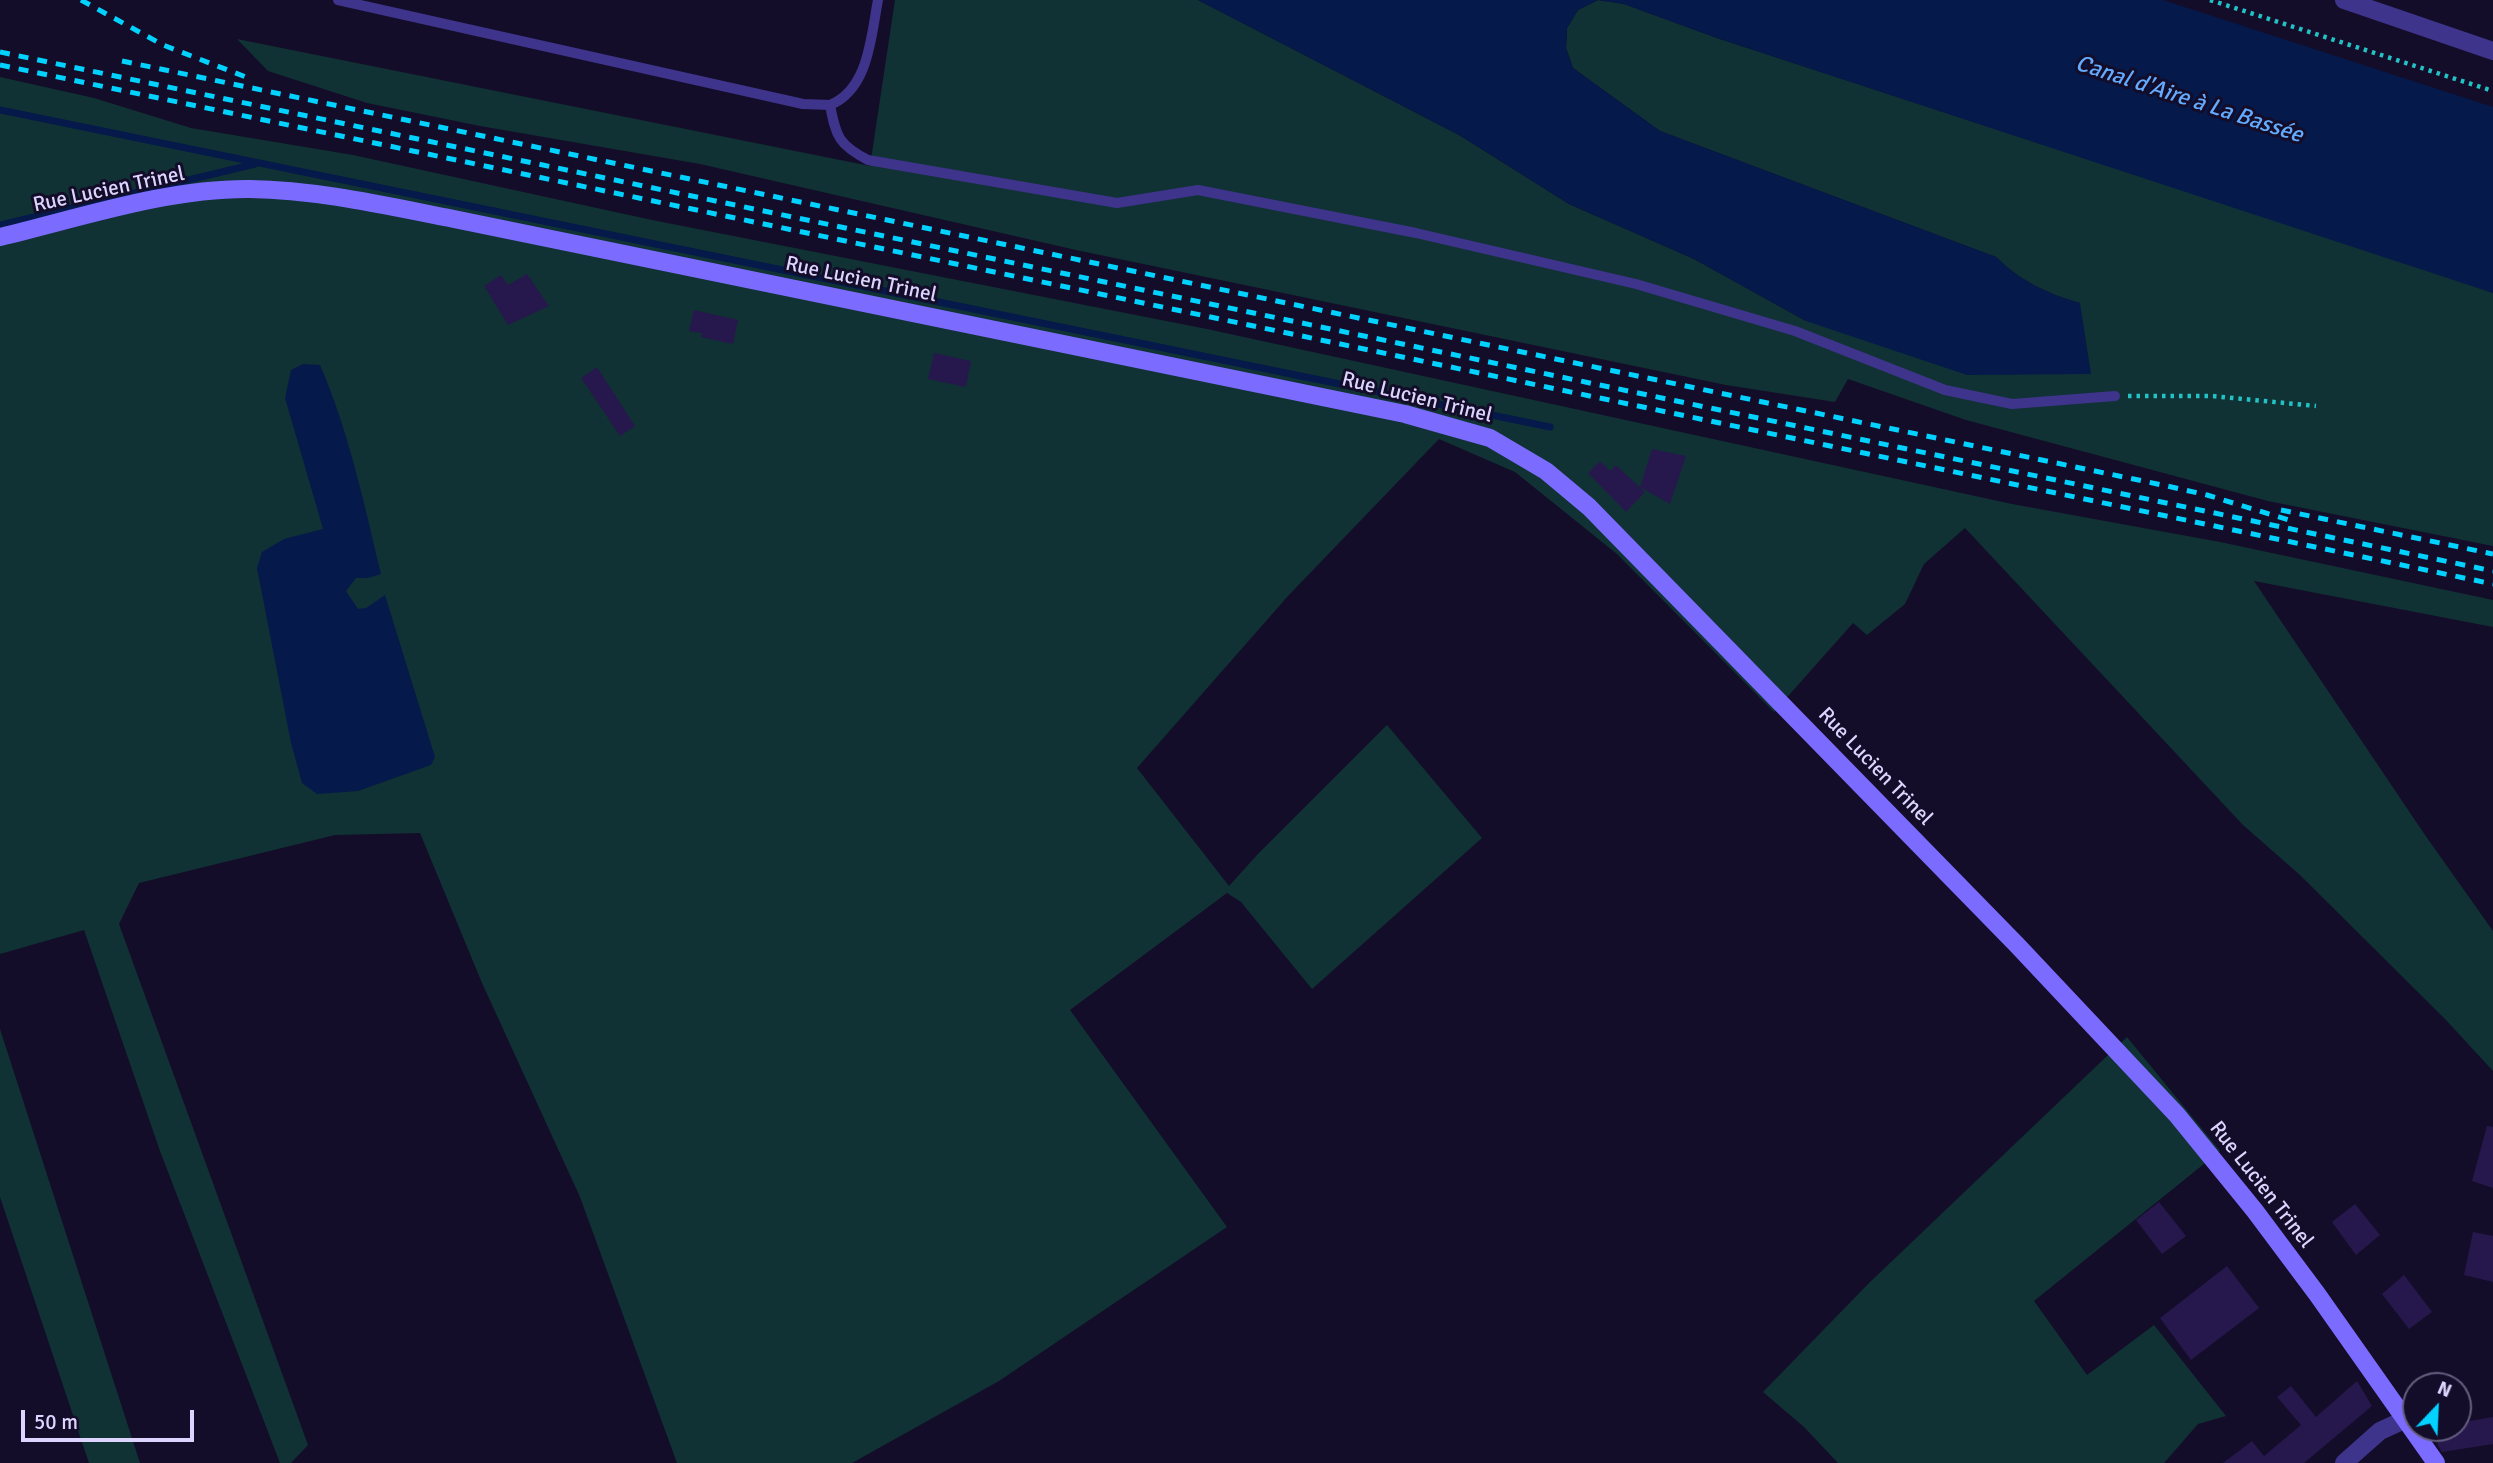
<!DOCTYPE html>
<html>
<head>
<meta charset="utf-8">
<style>
  body { margin:0 }
  #map { position:relative; width:2493px; height:1463px; overflow:hidden; background:#140d29; font-family:Signika,sans-serif }
  canvas { display:block }
  .north { position:absolute; left:2402px; top:1372px; width:70px; height:70px; box-sizing:border-box; background:#140d29; border:2px solid #645d7f; border-radius:50%; rotate:23deg; font-size:19px; font-weight:700; line-height:28px; text-align:center; color:#ddd5ff }
  .north::after { content:''; display:block; margin:auto; width:24px; height:32px; background:#01d2ff; clip-path:polygon(50% 0,100% 100%,50% 72%,0 100%) }
  .scale { position:absolute; left:21px; top:1410px; width:173px; height:32px; box-sizing:border-box; border:4px solid #ddd5ff; border-top:0; padding-left:9px; font-size:21px; line-height:24px; white-space:nowrap; color:#ddd5ff; -webkit-text-stroke:5px #140d29; paint-order:stroke }
</style>
</head>
<body>
<div id="map">
<canvas width="2493" height="1463"></canvas>
<div class="north">N</div>
<div class="scale">50 m</div>
</div>
<script>
const ctx = document.querySelector('canvas').getContext('2d');
ctx.lineJoin = 'round';
function fill(path, color) { ctx.fillStyle = color; ctx.fill(path, 'evenodd'); }
function trace(path, color, width, dash) { ctx.strokeStyle = color; ctx.lineWidth = width; ctx.lineCap = dash ? 'butt' : 'round'; ctx.setLineDash(dash || []); ctx.stroke(path); }
function drawText(font, color, halo, rows, align = 'center') {
  ctx.font = font + ' Signika,sans-serif'; ctx.lineWidth = 6; ctx.setLineDash([]); ctx.textBaseline = 'middle'; ctx.strokeStyle = halo; ctx.fillStyle = color; for (const [text, x, y, turn = 0] of rows) {
    ctx.save(); ctx.translate(x, y); ctx.rotate((+turn || 0) * Math.PI / 180); ctx.textAlign = isNaN(turn) ? turn : align; if (halo) ctx.strokeText(text, 0, 0); ctx.fillText(text, 0, 0); ctx.restore();
  }
}
const green = new Path2D(`
  M895,0H1198L1459,135L1569,204L1694,259L1806,321L2080,303C2048,294 2020,281 1996,257L1660,131L1573,68L1566,48L1567,28L1578,10L1598,0L1624,4L1717,38L2443,275L2493,293V546L2268,501L1966,420L1848,379L1835,402L1726,385L1076,250L700,164L480,126L367,103L268,71L237,39L870,166Z
  M0,77L94,98L191,128L353,155L652,220L1207,329L2012,504L2220,542L2493,600V627L2254,581L2425,835L2493,931V1071L2445,1019L2300,875L2243,825L1965,528L1924,564L1905,604L1867,635L1853,623L1774,712L1617,554L1515,472L1439,439L1288,596L1137,768L1229,886L1257,855L1387,725L1482,838L1312,989L1241,902L1227,893L1070,1010L1227,1227L999,1381L852,1463H677L580,1197L482,983L420,833L335,835L139,883L119,924L308,1445L291,1463H280L160,1151L84,930L0,954Z
  M0,1029L140,1463H89L0,1197Z
  M2127,1037L2220,1151L2034,1301L2087,1375L2154,1325L2226,1416L2198,1424L2164,1463H1838L1804,1427L1763,1392L1869,1283Z`);
const water = new Path2D(`
  M1198,0H2163L2493,107V293L1717,38L1624,4L1598,0L1578,10L1567,28L1566,48L1573,68L1660,131L1996,257C2020,281 2048,294 2080,303L2091,374L1967,375L1806,321L1694,259L1569,204L1459,135Z
  M303,364L320,365C349,432 364,503 381,574L368,578H356L346,591L358,609L366,608L385,595L435,757L431,765L358,791L317,794L302,783L291,743L257,568L262,552L284,539L323,529L285,398L291,370Z`);
const stream = new Path2D(`
  M0,110L1550,427
  M0,225L255,164`);
const building = new Path2D(`
  M527,274L549,306L508,325L484,286L501,275L508,285Z
  M694,310L738,320L733,344L701,337L702,333L689,331Z
  M934,353L971,361L966,387L928,379Z
  M597,367L635,426L620,436L581,378Z
  M1652,449L1686,456L1670,504L1640,487Z
  M1600,461L1610,471L1616,465L1645,492L1626,512L1588,473Z
  M2487,1126L2493,1127V1188L2472,1181Z
  M2159,1202L2186,1236L2162,1254L2136,1220Z
  M2355,1204L2380,1235L2356,1255L2332,1222Z
  M2473,1232L2493,1236V1282L2464,1275Z
  M2227,1266L2259,1308L2191,1360L2160,1318Z
  M2404,1275L2432,1312L2409,1329L2382,1294Z
  M2357,1381L2372,1406L2304,1463H2223L2252,1441L2264,1456L2301,1425L2277,1397L2291,1386L2316,1417Z
  M2493,1417V1444L2442,1452L2438,1446L2435,1428H2458V1423Z`);
const path = new Path2D(`
  M2210,0L2493,91
  M2128,396H2212L2316,406`);
const lane = new Path2D(`
  M338,0L803,104L830,105C836,137 839,145 868,160L1117,203L1198,190L1416,233L1636,284L1795,331L1945,390L2012,404L2115,396
  M830,105C869,89 871,36 878,0`);
const street = new Path2D(`
  M2344,0L2493,51
  M2344,1463L2380,1431L2404,1420`);
const secondary = new Path2D(`
  M0,237C80,218 168,188 250,189C319,190 387,206 454,219L1405,414L1490,438L1546,471L1589,507L2017,945L2177,1115L2255,1211L2317,1294L2436,1463`);
const rail = new Path2D(`
  M81,0L163,45L251,79
  M0,52L2493,571
  M122,61L2167,486L2207,495L2292,521
  M0,65L2493,584
  M2281,510L2493,554`);
const streetNames = [
  ["Rue Lucien Trinel",109,190,-12],
  ["Rue Lucien Trinel",861,280,12],
  ["Rue Lucien Trinel",1417,398,14],
  ["Rue Lucien Trinel",1875,767,46],
  ["Rue Lucien Trinel",2261,1185,52]
];
const waterNames = [
  ["Canal d'Aire à La Bassée",2189,100,18]
];
fill(green, '#103234');
fill(water, '#05194a');
trace(stream, '#05194a', 7);
fill(building, '#26184c');
trace(path, '#23c2c5', 4.5, [3.5, 5]);
trace(lane, '#3e348c', 10);
trace(street, '#3e348c', 18);
trace(secondary, '#7b6cff', 18);
trace(rail, '#01d2ff', 5, [10, 9]);
drawText('21px', '#ddd5ff', '#140d29', streetNames);
drawText('italic 23px', '#63abff', '#140d29', waterNames);
</script>
</body>
</html>
